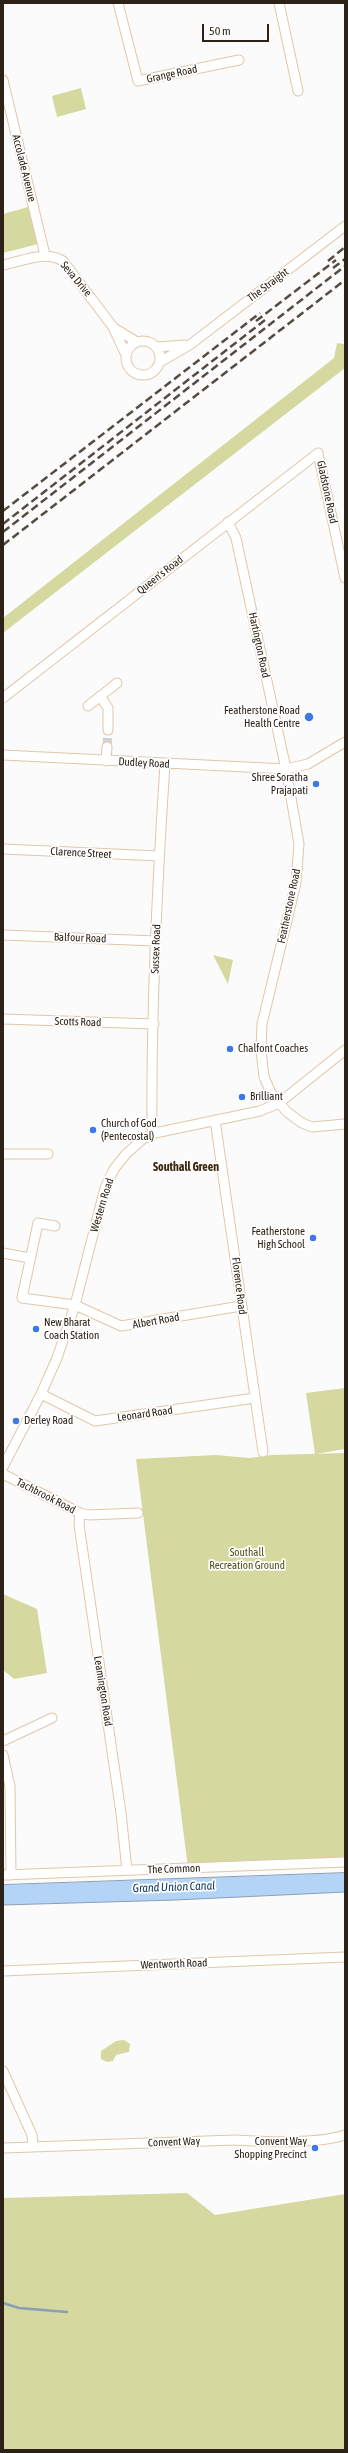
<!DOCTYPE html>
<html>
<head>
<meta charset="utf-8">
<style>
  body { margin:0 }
  #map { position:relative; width:348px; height:2453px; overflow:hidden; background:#fbfbfb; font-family:"Asap Condensed",sans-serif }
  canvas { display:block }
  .frame { position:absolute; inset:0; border:4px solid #2c2217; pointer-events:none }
  .scale { position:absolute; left:202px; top:24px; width:67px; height:18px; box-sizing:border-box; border:2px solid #2c2217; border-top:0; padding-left:5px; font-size:12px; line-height:14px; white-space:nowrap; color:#2c2217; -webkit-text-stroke:3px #fff; paint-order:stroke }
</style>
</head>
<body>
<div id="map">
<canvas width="348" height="2453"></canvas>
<div class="frame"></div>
<div class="scale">50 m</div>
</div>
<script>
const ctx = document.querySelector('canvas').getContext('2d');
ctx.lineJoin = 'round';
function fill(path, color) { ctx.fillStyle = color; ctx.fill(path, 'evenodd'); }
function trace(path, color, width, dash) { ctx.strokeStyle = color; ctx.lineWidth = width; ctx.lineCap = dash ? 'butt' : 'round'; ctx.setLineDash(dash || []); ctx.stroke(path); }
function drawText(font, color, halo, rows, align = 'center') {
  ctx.font = font + ' "Asap Condensed",sans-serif'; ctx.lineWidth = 3.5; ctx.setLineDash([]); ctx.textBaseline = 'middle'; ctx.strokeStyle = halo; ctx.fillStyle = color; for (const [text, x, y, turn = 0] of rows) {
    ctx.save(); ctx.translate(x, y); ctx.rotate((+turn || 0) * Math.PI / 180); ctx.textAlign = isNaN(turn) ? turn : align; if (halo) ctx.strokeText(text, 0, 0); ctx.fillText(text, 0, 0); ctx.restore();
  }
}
const green = new Path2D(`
  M81,88L86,109L57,117L52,96Z
  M28,207L38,244L3,253V214Z
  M337,343L344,344L345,368L3,633V618L334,358Z
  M213,955L233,960L228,984Z
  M345,1388V1449L315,1454L306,1393Z
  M345,1453V1860L188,1868L136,1459L216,1455L250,1458L272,1455Z
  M3,1594L37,1609L47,1673L14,1679L3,1670Z
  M124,2040L130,2044L129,2052L116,2055L113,2061L107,2062L101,2059V2051L116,2041Z
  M187,2193L215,2215L345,2194V2450H3V2198Z`);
const water = new Path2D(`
  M345,1873V1892L176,1900L3,1905V1885Z`);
const stream = new Path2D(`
  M3,2303L19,2308L67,2312`);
const minorTunnel = new Path2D(`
  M107,747L108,730`);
const minor = new Path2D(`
  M118,3L138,81L239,60
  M279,3L298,91
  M3,80L45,255
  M3,265C23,261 45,250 63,261L113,327L126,355
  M114,328L137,342
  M126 358a17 17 0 1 1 34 0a17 17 0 1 1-34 0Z
  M157,347L184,345
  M160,362L191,344L345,226
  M228,522L236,538L286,769L299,844L296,883L262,1024L261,1050L264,1077L271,1093L287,1112L302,1123L312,1127L345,1124
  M100,696L108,708V730
  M3,698L318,453L345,578
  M88,706L117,683
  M3,755L286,769L308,764L345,742
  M106,761L107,747
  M3,849L159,856
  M3,935L156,941
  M3,1019L154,1024
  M215,1120L263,1452
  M155,1133L152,1128C151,1007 157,885 165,764
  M3,1154H48
  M55,1226L38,1223L22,1298L75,1305L121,1326L241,1306
  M3,1253L30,1258
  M41,1394L95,1421L255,1398
  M3,1467L41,1394L57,1358L75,1305L105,1188L114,1169L126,1154L143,1139L155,1133L260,1111L279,1103L345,1050
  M3,1474L80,1513L89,1515L138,1513
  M80,1513L79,1525L121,1813L127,1870
  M3,1741L52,1718
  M3,1755L10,1786L11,1875
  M3,1875L345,1862
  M3,1971L345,1957
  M3,2071L32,2135L33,2147
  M3,2148L236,2140C266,2142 317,2144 345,2135`);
const rail = new Path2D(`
  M328,261L345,247
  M333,268L345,259
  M256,321L336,260
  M3,511L260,313
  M3,524L265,320
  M3,532L345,266
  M3,545L345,280`);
const markers = [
  [309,717,5,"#3c78e7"],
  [316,784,4,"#3c78e7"],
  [230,1049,4,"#3c78e7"],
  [242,1097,4,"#3c78e7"],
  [93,1130,4,"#3c78e7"],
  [313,1238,4,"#3c78e7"],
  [36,1329,4,"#3c78e7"],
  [16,1421,4,"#3c78e7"],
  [315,2148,4,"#3c78e7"]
];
const streetNames = [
  ["Grange Road",172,74,-12],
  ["Accolade Avenue",24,168,76],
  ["Seva Drive",76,279,50],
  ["The Straight",268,285,-37],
  ["Gladstone Road",327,492,78],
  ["Queen's Road",160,575,-38],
  ["Hartington Road",259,645,78],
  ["Dudley Road",144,763,3],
  ["Clarence Street",81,853,3],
  ["Featherstone Road",289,906,-78],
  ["Balfour Road",80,938,2],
  ["Sussex Road",156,949,-88],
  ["Scotts Road",78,1022,2],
  ["Western Road",102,1205,-73],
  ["Florence Road",239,1286,83],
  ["Albert Road",156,1321,-10],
  ["Leonard Road",145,1414,-8],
  ["Tachbrook Road",46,1496,27],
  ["Leamington Road",103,1691,81],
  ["The Common",174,1869,-2],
  ["Wentworth Road",174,1964,-2],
  ["Convent Way",174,2142,-2]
];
const poiNames = [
  ["Featherstone Road",300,711,"right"],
  ["Health Centre",300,724,"right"],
  ["Shree Soratha",308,778,"right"],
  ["Prajapati",308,791,"right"],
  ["Chalfont Coaches",238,1049],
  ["Brilliant",250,1097],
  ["Church of God",101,1124],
  ["(Pentecostal)",101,1137],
  ["Featherstone",305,1232,"right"],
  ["High School",305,1245,"right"],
  ["New Bharat",44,1323],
  ["Coach Station",44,1336],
  ["Derley Road",24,1421],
  ["Convent Way",307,2142,"right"],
  ["Shopping Precinct",307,2155,"right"]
];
const parkNames = [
  ["Southall",247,1553],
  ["Recreation Ground",247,1566]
];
const neighbourhoodNames = [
  ["Southall Green",186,1167]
];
const waterNames = [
  ["Grand Union Canal",174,1887,-2]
];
fill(green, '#d5d99f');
fill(water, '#b3d4f6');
trace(water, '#8a9fb3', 1);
trace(stream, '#8a9fb3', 2.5);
trace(minorTunnel, '#d2d0cd', 9, [9, 4.5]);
trace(minor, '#e1c7aa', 11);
trace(minor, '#fff', 9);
trace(rail, '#544c43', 2.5, [8, 4]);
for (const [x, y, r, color] of markers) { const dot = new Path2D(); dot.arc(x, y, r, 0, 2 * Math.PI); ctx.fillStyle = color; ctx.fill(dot); trace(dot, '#fff', 1.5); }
drawText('11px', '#2c2217', '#fff', streetNames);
drawText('11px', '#2c2217', '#fff', poiNames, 'left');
drawText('11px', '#4f5017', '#fff', parkNames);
drawText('bold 12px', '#3c280f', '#fff', neighbourhoodNames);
drawText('italic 12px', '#163d61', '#fff', waterNames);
</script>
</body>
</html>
